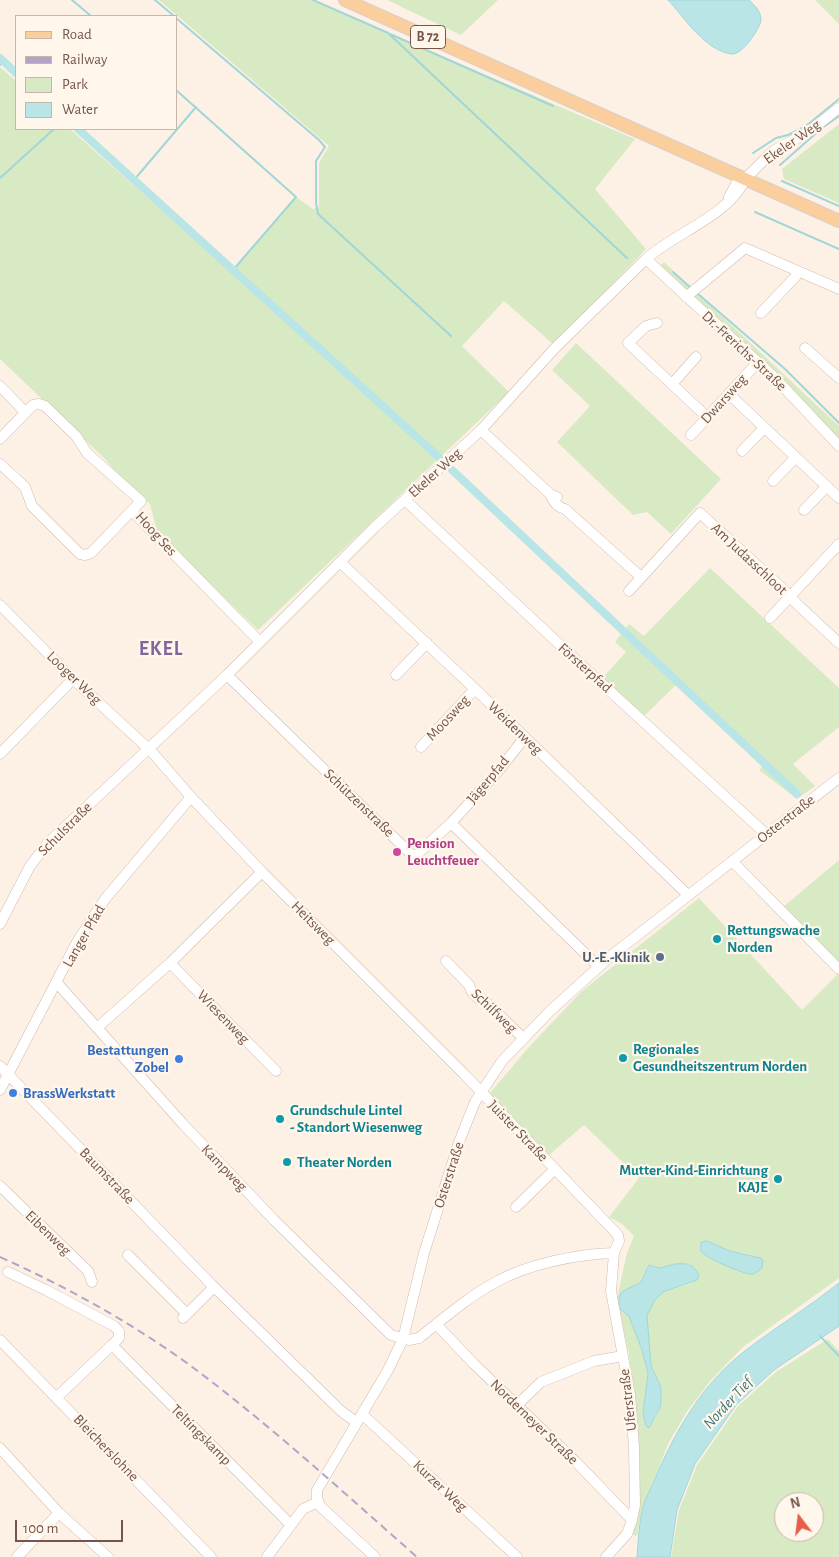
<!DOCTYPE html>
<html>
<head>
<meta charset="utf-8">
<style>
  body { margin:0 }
  #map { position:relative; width:839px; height:1557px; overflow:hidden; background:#fdf1e6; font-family:"Alegreya Sans",sans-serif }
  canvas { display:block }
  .legend { position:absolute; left:15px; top:15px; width:162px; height:115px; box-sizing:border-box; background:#fff6ec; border:1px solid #c8b6ab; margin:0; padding:6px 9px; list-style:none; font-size:15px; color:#76554a }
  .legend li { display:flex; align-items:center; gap:10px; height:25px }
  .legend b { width:25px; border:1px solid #c8b6ab }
  .north { position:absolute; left:774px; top:1492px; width:50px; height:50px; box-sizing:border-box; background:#fff6ec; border:1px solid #c8b6ab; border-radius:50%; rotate:345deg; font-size:14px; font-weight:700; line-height:20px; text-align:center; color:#76554a }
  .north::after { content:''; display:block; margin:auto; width:18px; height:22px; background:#e75c4a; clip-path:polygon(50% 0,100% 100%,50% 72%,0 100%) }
  .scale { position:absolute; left:15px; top:1520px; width:108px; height:22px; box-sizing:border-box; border:2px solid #76554a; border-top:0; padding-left:6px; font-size:15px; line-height:18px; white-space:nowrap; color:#76554a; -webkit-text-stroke:4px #fff6ec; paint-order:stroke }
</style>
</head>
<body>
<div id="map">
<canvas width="839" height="1557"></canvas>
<ul class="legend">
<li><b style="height:6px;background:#fbce9e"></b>Road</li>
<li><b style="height:6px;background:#b3a4c7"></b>Railway</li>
<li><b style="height:14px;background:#d8eac4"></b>Park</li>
<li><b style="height:14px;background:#bae5e7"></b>Water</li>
</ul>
<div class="north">N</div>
<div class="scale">100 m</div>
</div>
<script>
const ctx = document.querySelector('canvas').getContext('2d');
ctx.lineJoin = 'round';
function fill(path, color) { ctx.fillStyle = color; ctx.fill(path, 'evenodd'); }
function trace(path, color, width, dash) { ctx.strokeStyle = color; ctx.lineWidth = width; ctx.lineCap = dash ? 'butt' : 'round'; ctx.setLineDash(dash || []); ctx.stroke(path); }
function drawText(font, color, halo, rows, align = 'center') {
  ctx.font = font + ' "Alegreya Sans",sans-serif'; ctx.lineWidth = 4.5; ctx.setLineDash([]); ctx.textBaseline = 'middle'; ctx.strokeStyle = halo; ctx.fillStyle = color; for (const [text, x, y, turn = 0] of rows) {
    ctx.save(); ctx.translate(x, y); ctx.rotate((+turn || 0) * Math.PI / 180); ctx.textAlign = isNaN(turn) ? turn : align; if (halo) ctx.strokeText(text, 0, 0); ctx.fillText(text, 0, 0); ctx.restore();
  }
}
const green = new Path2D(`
  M159,0H311L635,139L595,189L646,249L554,345L504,301L462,346L509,392L258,630L158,534L150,504L126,484L105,459L0,359V67L16,81V129H70L227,268L233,270L296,197L313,209L319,207V163L329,146Z
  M387,0H498L461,35Z
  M815,0H839V24Z
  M839,124V203L784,179L782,169Z
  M664,262L839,426V438L659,268Z
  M576,343L721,479L671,534L647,512L633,515L557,442L590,406L552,370Z
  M710,568L839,688V727L793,764L815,786L797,799L759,770L765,763L678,683L641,719L599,682L626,652L615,642L629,624L644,636Z
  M839,860V1278L743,1347L712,1379L688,1410L668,1444L642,1509L637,1536L633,1535L637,1502L638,1432L629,1355L617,1298L627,1253L634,1236L622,1224L609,1217L639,1178L584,1125L549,1155L500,1106L490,1093L529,1047L582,991L699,898L802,1010L838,974L783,907ZM707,1241L730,1251L755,1256L749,1274L737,1270L702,1252L700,1249ZM675,1264H690L691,1283L663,1292L655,1300L646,1315L651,1366L661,1387L660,1409L654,1421L644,1403L648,1373L642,1350L629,1315L620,1309L637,1284L642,1281L649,1265L659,1268Z
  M828,1339L839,1351V1557H671L679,1510L697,1465L738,1406L776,1372ZM784,1502H814V1532H784Z`);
const water = new Path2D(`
  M668,0H749C755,5 761,12 761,20C760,29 742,55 732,54C705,51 685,18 668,0Z
  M707,1241L730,1251L760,1258L763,1260L762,1268L754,1274H749C740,1272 705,1258 701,1251C700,1249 701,1246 701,1243Z
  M675,1264C688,1263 693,1264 699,1275L697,1280L663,1292L655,1300L647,1315L651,1366L661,1387V1400L660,1408L649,1428L646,1426L643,1413L648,1373L642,1350L629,1316L620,1309C614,1285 634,1291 642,1280C645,1275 646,1270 649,1265L659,1268Z
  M839,1283V1326L774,1370L736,1405L695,1464L677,1510L670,1557H637C638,1542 639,1526 642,1511C644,1500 652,1487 656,1476C677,1428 703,1383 746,1350C776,1327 809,1307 839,1283Z`);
const stream = new Path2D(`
  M72,0L91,16
  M155,0L174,16
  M313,0L386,32
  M176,18L319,140L325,147L316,161V203L318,214L451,336
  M387,32L627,258
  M390,34L553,106
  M0,65L4,61
  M176,90L296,197L233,270
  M753,153L776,138L788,135L806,126L839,99
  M780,165L822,128L839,116
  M0,178L54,129
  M134,180L196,107
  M782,181L839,206
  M755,212L839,249
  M673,272L690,287
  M697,293L785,369L839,423
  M820,1336L839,1356`);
const canal = new Path2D(`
  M0,58L16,73
  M78,129L442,460
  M452,470L797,794`);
const minor = new Path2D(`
  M729,197L736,184L746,178L773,151L807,133L839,108
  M646,259L776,379L839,446
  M686,297L745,248L839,289
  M761,313L796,276L798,271
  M657,323L646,326L628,343L708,418
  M805,348L839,378
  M673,383L696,357
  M0,386L25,412
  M729,394L839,498
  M481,430L550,494L557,497
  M691,435L757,363
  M0,439L33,405L39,404L45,406L76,436L87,453L141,501L91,553L85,555L80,554L32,506L25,487L0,464
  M742,451L764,428
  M773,481L796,457
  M550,494C553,502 557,507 565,509L641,577
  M405,500L589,672L766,834
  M804,510L826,487
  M132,511L260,642
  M341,563L475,689L688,895
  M629,591L700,513L782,588L797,604L839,643
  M0,605L73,679L152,752L191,797L262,872L465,1075L618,1235L619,1241L614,1253L611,1291L630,1395L634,1447L635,1505L632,1520L627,1534L606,1557
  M770,618L839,544
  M227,675L414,857L451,823L598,966
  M396,675L427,643
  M421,747L475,689
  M0,754L73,679
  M451,823L500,769L525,737
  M732,861L839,969
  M0,924L30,866L47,844L227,675L375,527L481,430L555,348L646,259C676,232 729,216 746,178
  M446,961L469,985L472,992L479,999L485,1001L523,1038
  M170,963L276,1071
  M57,983L183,1124L274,1220L391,1335L409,1340L419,1338C444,1318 468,1297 496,1282C528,1264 577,1254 614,1253
  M97,1028L170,963L262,872
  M0,1066L212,1285L341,1411L356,1422
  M0,1090L77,942L105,899L191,797
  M0,1186L88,1271L92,1282
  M516,1207L555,1169
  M128,1255L187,1314
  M8,1272L48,1291L114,1326L119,1331V1338L112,1345L291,1525
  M183,1318L214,1287
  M436,1324L474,1364L575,1461L632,1520
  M0,1340L211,1557
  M57,1397L112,1345
  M517,1405L541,1382L594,1361L623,1356
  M362,1414L517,1557
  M0,1448L59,1513L108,1557
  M17,1557L59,1513
  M267,1557L303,1509L318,1502
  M375,1557L320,1506L317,1498V1490L388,1370L403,1339L424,1253L459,1142L475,1102L502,1061L550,1011L612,955L839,778`);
const major = new Path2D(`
  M345,0L839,221`);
const rail = new Path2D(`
  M0,1257C67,1287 132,1323 191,1366C270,1425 343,1492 417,1557`);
const markers = [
  [397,852,5,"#d1479c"],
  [717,939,5,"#0f9aa8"],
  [660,957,5,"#5c6f8a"],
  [623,1058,5,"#0f9aa8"],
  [179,1059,5,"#3f7fe0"],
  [13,1093,5,"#3f7fe0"],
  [280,1119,5,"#0f9aa8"],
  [287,1162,5,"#0f9aa8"],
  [778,1179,5,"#0f9aa8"]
];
const shields = [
  [428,37,35]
];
const shieldNames = [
  ["B 72",428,37]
];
const streetNames = [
  ["Ekeler Weg",792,142,-35],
  ["Dr.-Frerichs-Straße",744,351,43],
  ["Dwarsweg",724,399,-48],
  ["Ekeler Weg",435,473,-42],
  ["Hoog Ses",156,534,48],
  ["Am Judasschloot",749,559,43],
  ["Försterpfad",585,668,42],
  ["Looger Weg",74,678,44],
  ["Moosweg",448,718,-47],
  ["Weidenweg",515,728,44],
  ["Jägerpfad",488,780,-50],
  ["Schützenstraße",359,803,44],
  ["Osterstraße",786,819,-38],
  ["Schulstraße",65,829,-45],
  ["Heitsweg",313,923,45],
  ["Langer Pfad",84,936,-60],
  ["Schilfweg",494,1011,44],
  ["Wiesenweg",223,1017,46],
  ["Juister Straße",518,1131,46],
  ["Kampweg",224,1168,46],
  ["Osterstraße",449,1175,-72],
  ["Baumstraße",107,1176,46],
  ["Eibenweg",48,1233,44],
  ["Uferstraße",628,1400,-97],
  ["Norderneyer Straße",534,1422,44],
  ["Teltingskamp",201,1435,45],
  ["Bleicherslohne",106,1448,46],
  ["Kurzer Weg",440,1486,43]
];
const hotelNames = [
  ["Pension",407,843],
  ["Leuchtfeuer",407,860]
];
const cultureNames = [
  ["Rettungswache",727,930],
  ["Norden",727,947],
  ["Regionales",633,1049],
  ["Gesundheitszentrum Norden",633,1066],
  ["Grundschule Lintel",290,1110],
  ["- Standort Wiesenweg",290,1127],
  ["Theater Norden",297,1162],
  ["Mutter-Kind-Einrichtung",768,1170,"right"],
  ["KAJE",768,1187,"right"]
];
const serviceNames = [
  ["U.-E.-Klinik",650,957]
];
const shopNames = [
  ["Bestattungen",169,1050],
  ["Zobel",169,1067],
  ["BrassWerkstatt",23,1093,"left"]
];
const waterNames = [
  ["Norder Tief",728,1403,-47]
];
const districtNames = [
  ["EKEL",161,649]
];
fill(green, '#d8eac4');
fill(water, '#bae5e7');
trace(water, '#a0d6d8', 1);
trace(stream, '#a0d6d8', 2);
trace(canal, '#bae5e7', 8);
trace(minor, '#d0baae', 11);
trace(major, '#d9cfcc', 14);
trace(minor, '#fff', 10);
trace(major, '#fbce9e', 12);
trace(rail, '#b3a4c7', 2, [8, 5]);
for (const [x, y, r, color] of markers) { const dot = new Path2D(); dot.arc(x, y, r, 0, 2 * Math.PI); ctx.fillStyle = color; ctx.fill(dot); trace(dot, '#fff6ec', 2); }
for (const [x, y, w] of shields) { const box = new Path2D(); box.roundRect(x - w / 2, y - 11.5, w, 23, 4); ctx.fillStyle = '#fff6ec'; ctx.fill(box); trace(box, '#76554a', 1); }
drawText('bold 14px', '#76554a', null, shieldNames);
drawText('15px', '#76554a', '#fff6ec', streetNames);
drawText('bold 15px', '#b23c85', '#fff6ec', hotelNames, 'left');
drawText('bold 15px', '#0d838f', '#fff6ec', cultureNames, 'left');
drawText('bold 15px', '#4e5e75', '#fff6ec', serviceNames, 'right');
drawText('bold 15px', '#366cbe', '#fff6ec', shopNames, 'right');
drawText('italic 16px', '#3d787c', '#fff6ec', waterNames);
ctx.letterSpacing = '1px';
drawText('bold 20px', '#82669a', '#fff6ec', districtNames);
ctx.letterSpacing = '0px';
</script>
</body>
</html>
